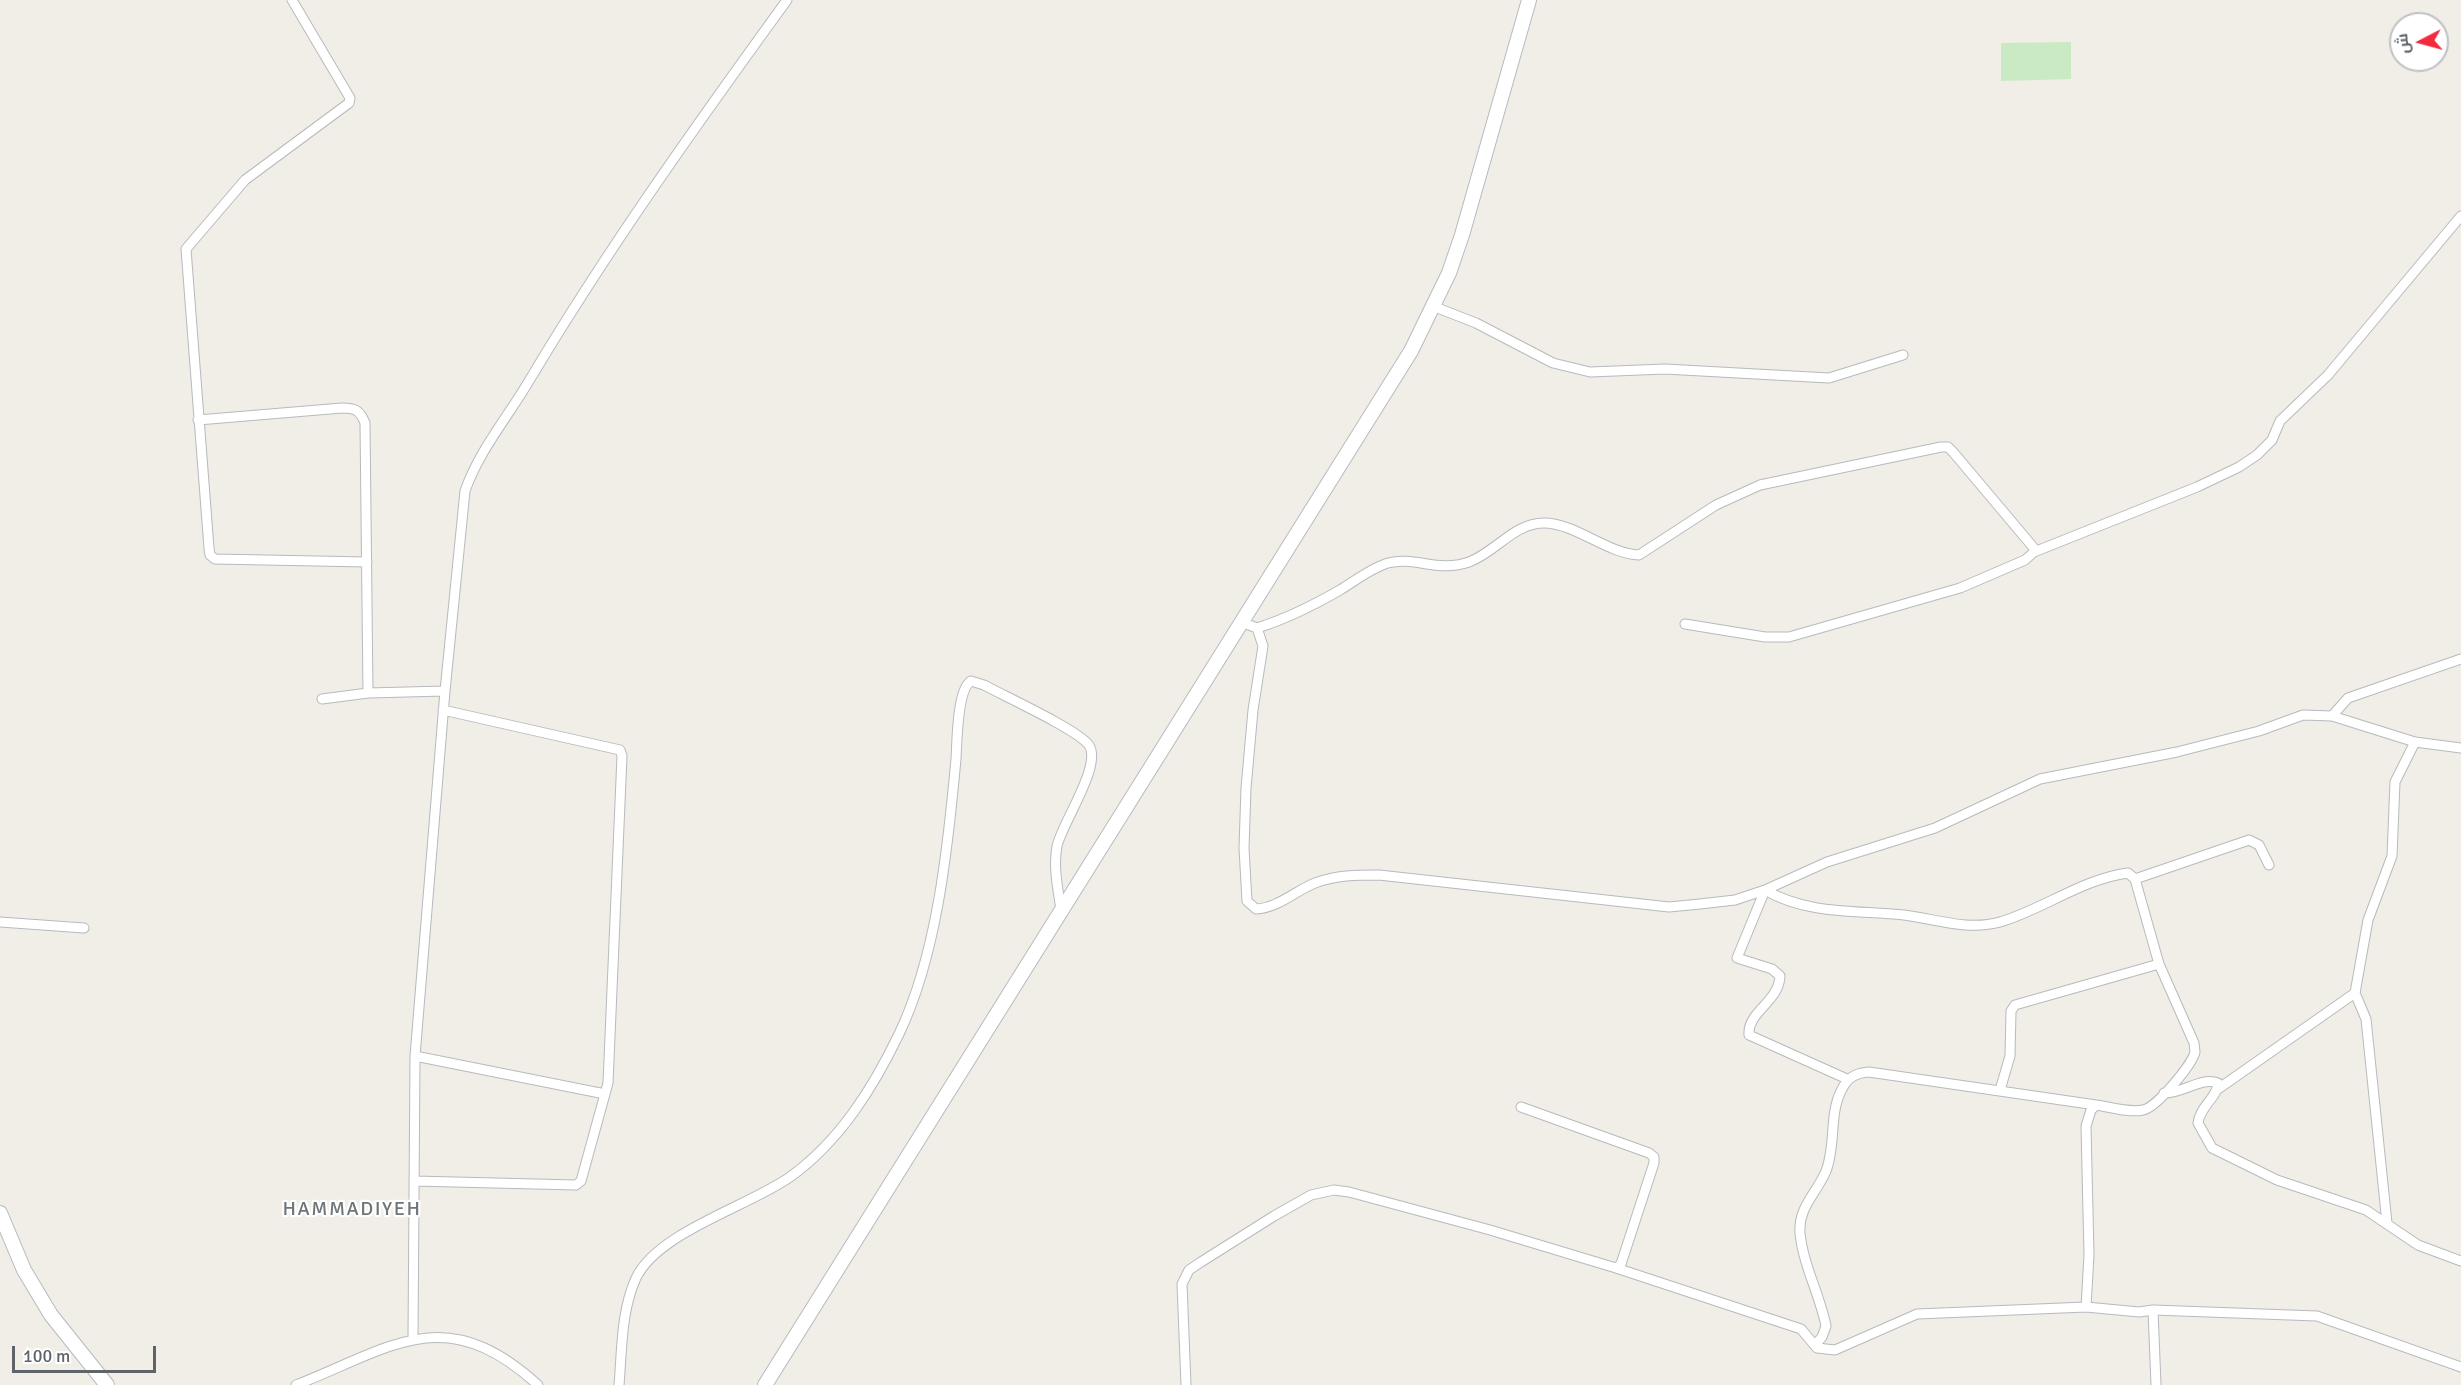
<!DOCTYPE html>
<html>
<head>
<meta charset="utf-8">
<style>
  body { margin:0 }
  #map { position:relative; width:2461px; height:1385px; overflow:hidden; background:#f1ede7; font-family:Signika,Cairo,sans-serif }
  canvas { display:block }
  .north { position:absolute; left:2389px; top:12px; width:60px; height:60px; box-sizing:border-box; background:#fff; border:2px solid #bfc1c3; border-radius:50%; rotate:264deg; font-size:16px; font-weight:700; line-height:24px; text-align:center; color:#5e6468 }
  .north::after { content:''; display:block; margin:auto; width:21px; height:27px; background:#f4293d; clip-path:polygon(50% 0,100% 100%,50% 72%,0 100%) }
  .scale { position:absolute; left:12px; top:1346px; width:144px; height:27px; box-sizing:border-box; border:3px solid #5e6468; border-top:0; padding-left:8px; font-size:18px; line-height:21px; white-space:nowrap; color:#5e6468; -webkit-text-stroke:4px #fff; paint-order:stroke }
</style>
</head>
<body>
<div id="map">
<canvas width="2461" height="1385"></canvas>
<div class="north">ش</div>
<div class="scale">100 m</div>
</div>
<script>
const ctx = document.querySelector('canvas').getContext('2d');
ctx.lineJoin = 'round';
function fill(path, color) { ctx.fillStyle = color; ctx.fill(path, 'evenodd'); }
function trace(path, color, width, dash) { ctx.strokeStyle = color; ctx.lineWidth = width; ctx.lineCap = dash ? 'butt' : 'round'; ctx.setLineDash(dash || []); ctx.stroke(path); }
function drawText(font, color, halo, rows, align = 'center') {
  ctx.font = font + ' Signika,sans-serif'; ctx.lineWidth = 4.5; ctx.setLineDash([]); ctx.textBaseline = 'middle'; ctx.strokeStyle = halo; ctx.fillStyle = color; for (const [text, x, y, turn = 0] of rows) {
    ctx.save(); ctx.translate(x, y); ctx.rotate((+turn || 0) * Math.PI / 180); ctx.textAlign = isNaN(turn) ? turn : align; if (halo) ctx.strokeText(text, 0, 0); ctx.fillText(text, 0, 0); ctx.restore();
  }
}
const green = new Path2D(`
  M2071,42V79L2001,81V43Z`);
const street = new Path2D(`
  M292,0L350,98L349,103L245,180L186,249L209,548L210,555L215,559L367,562
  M1435,307L1476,323L1553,363L1590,372L1665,369L1829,378L1903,355
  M198,420L342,408C355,408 360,410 365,423L368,693
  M1241,622L1257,628L1263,646L1253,710L1246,788L1244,848L1247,901L1256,909C1278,908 1295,891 1315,883C1336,875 1357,875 1379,875L1669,907L1700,904L1735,900L1765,890L1827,862L1935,828L2040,779L2177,752L2259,731L2303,715L2332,716L2415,742L2461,748
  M1685,624L1765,637H1789L1960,588L2025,560L2034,552L2197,487L2239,467L2257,455L2272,440L2280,421L2328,375L2461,216
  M1257,628C1286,619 1314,605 1340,590C1355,581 1371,568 1388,563C1416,556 1437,573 1469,562C1496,552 1514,523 1544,523C1575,523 1608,554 1639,555L1716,505L1760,485L1941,447H1948L1953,452L2033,547L2034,552
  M322,699L368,693L445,691
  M2332,716L2348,698L2461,659
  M2135,879L2249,840L2259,845L2269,865
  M0,922L84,928
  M415,1056L605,1094
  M1847,1079L1749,1035C1747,1012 1779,1002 1780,976L1772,969L1737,958L1765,890C1808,915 1857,910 1904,915C1936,919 1968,931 2000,922C2044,909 2082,879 2128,873L2135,879L2159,964L2194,1043L2195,1052C2192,1065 2156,1108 2143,1110C2129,1113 2110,1107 2096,1105L2091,1110L2086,1126L2089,1255L2086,1307L2139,1312L2153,1310L2156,1385
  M2218,1089L2355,993
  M2000,1090L2010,1056L2011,1011L2015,1005L2159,964
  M2164,1093C2182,1094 2202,1076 2218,1083C2218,1097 2200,1106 2198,1123L2212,1148L2277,1180L2366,1210L2418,1245L2461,1261
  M414,1181L576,1185L581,1181L608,1083L622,756L620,750L443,710
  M2387,1223L2366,1019L2355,993L2368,920L2392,856L2395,782L2415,742
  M1616,1268L1801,1329L1817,1348L1835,1350L1917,1314L2086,1307
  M2153,1310L2317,1316L2461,1367
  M413,1338L415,1056L445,691L465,491C479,451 507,418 529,381C607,250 697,124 787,0
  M1815,1345L1822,1337L1826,1326C1820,1295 1803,1265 1800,1233C1798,1207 1817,1193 1826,1171C1836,1146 1829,1115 1841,1091C1847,1078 1855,1073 1869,1072L2096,1105
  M296,1385C395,1346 445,1301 538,1385
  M619,1385C622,1350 621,1311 636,1278C658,1232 749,1206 790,1177C840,1141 873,1088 899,1034C937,955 948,847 956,759C957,743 957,689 971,681L984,685C1006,697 1074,728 1088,744C1104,763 1063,821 1057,846C1053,867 1058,889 1061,910
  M1186,1385L1182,1284L1189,1270L1201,1262L1274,1216L1311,1195L1334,1190L1349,1192L1490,1230L1616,1268L1621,1264L1654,1163V1157L1649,1153L1521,1107`);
const secondary = new Path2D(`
  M0,1213L24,1270L51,1315L107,1385
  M765,1385L1411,351L1449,273L1462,235L1529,0`);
const quarterNames = [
  ["HAMMADIYEH",352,1210]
];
fill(green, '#c9eac2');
trace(street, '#b7babe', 11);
trace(secondary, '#b5bbbf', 16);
trace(street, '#fff', 9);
trace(secondary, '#fff', 14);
ctx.letterSpacing = '1.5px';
drawText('20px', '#6f767a', '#fff', quarterNames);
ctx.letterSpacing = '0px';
</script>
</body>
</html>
